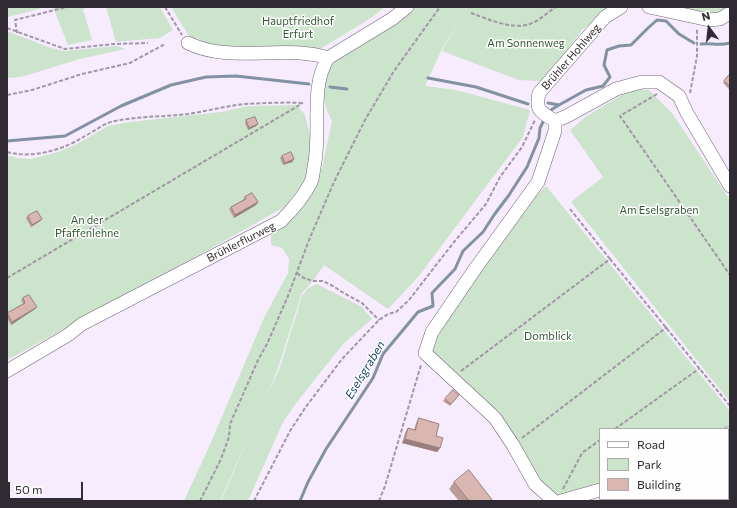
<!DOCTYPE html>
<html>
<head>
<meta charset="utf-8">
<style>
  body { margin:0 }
  #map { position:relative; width:737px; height:508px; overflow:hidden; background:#f7ecfe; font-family:Commissioner,sans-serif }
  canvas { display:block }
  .frame { position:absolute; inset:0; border:8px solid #302b32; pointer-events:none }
  .legend { position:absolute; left:599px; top:428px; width:130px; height:72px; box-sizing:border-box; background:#fefefe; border:1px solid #acaaac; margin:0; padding:5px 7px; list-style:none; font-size:12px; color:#302b32 }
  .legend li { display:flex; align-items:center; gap:8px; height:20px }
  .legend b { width:20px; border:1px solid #acaaac }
  .north { position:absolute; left:689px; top:8px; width:40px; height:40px; -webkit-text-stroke:3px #fefefe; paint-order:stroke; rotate:345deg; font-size:11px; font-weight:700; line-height:16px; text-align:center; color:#302b32 }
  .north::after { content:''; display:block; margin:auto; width:14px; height:18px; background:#302b32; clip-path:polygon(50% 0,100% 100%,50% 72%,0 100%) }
  .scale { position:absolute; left:8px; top:482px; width:75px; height:18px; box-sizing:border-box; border:2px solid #302b32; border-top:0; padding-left:5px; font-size:12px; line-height:14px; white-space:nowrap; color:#302b32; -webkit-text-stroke:3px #fefefe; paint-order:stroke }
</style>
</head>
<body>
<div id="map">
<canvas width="737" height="508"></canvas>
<div class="frame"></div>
<ul class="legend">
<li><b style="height:5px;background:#fff"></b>Road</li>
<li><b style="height:11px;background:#cce3cc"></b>Park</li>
<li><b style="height:11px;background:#dab6b1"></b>Building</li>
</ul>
<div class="north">N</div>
<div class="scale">50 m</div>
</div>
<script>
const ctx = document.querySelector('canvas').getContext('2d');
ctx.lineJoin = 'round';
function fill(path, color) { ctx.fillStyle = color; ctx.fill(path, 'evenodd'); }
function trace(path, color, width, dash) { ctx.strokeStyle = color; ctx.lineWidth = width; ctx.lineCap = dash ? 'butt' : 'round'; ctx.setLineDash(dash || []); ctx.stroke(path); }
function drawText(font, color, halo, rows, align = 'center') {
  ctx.font = font + ' Commissioner,sans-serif'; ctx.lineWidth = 3; ctx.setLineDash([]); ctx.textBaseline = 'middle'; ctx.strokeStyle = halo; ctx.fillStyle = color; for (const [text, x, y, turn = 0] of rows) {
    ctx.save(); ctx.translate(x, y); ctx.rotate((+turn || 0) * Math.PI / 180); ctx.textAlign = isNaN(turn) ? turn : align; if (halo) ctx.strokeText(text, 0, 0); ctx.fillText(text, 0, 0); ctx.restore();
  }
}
const green = new Path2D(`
  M7,7H46L8,17Z
  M53,7H92L83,9L92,40L68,45Z
  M106,7H160L173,30L160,38L116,42Z
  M171,7H385L371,18L320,49L217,47L197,43L189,36Z
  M416,7H467L441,51L425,86L456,90L530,110L523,137L419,276L388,309L324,265L313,281L302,293L277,371L267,394L279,370L302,296L308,288L317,284L362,307L372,319L343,344L297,402L283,422L248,501H221L255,422L220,501H184L209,447L264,318L288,273L289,259L282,248L271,245V232L313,181L322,168L332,121L326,108L322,92L326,72L339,56L385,29Z
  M467,7H612L583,29L553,69L540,81L519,80L442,51Z
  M679,7H730L715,13H701Z
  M7,31L48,47L64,51L117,46L125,49L80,59L21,77L7,78Z
  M631,89L649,90L672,113L730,200V402L571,202L603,177L570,130L587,116Z
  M297,105L305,115L311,140V153L306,178L286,206L178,267L7,360V155L17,158L31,159L58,152L77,144L108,126L130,122L221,112L248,106Z
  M546,186L730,411V429H600V487L568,496L559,495L542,487L509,432L431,355L433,339L528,204Z
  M730,456V501H667L670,499H728V457Z`);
const stream = new Path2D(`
  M701,44C712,43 720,46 730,43
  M428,78L476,87L528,104
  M330,87L347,89
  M548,103L559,105
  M551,110L559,105L586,90L603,86L610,77L604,65L607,50L619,46L631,45L648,28L657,20L666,21L679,34L694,43
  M7,141L65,136L121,106L171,85L206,77L236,76L309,84
  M300,501L308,482L326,449L373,378L383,354L418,312L433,306L432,293L455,269L463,251L483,232L494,215L509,195L527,167L539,138L540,128L543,122`);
const path = new Path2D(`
  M165,7L182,35
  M471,13C488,19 511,30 530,24C539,21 548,12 556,7
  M7,28L65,49L114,44L148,43
  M17,33L15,20L67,7
  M690,93L697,56V28
  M657,94L620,116L730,275
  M7,95L32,90L82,74L130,63L165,44
  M7,152C32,159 63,150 85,136C95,131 104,123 115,121C139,116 163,117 188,114C207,111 226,106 245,104C264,103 284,102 303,103
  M570,209L610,259
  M297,273L304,278L313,281H323L333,286L342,292L362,303L379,320
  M7,278L303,103
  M461,371L610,259L730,406
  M615,429L700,368
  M522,438L667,327
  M563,489L582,453L600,440
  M200,501L221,459L229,437L230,424L258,360L267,344L288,296L309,240L334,182L365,120L394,71L440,7
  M254,501L290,431L305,408L342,359L379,320L388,314L396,312L409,300L454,242L486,204L500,177L522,147L535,120
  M379,501L385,486L421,365`);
const minor = new Path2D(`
  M649,7L709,20L720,19L730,13
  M188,43C230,64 284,44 328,58
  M555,121L567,116L616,89L642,82H659L679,96L687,113L730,186
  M555,121C541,112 535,111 539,93L605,17L621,7
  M7,371L68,335L82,324L281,221C292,210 304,196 311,182C313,178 313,172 314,167C322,132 309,88 328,58L392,19L407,7
  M728,434L730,433
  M554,501L535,484L513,445L495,418L425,353L432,332L475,269L538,182L555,131V121
  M561,501L600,490`);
const wall = new Path2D(`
  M730,74V90L723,83Z
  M246,120L256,126L248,130L245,123Z
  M282,156L294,159L292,162L283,165L280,158Z
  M245,197L258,202L256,205L234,218L229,209L231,207L243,200Z
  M28,216L40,221L31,227L26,218Z
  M23,298L35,309L11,325L7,318V313L23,304L21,300Z
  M459,395L450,406L443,401L445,399Z
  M419,418L436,436L440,448L437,452L402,443L405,433L408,428L414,430L416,423Z
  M454,482L493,501H459L449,489Z`);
const shadedWall = new Path2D(`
  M258,124L256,126L248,130L249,128Z
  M294,159L292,162L283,165L285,163Z
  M258,202L256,205L234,218L235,215Z
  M42,219L40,221L31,227L32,225Z
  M37,307L35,309L11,325L12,322Z
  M405,439L440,448L437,452L402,443Z`);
const building = new Path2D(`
  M730,74V86L724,81Z
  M255,117L258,124L249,128L246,120Z
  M291,152L294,159L285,163L282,156Z
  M252,193L258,202L235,215L231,207L246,199L245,197Z
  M37,211L42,219L32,225L28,216Z
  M29,295L37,307L12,322L7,313L25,303L23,298Z
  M453,390L459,395L451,404L445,399Z
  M419,418L439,424L436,436L443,438L440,448L405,439L408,428L415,430Z
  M469,470L493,501H469L454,482Z`);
const parkNames = [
  ["Hauptfriedhof",298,21],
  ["Erfurt",298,34],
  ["Am Sonnenweg",526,43],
  ["Am Eselsgraben",659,210],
  ["An der",87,220],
  ["Pfaffenlehne",87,233],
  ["Domblick",548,336]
];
const streetNames = [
  ["Brühler Hohlweg",571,57,-49],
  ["Brühlerflurweg",241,242,-27]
];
const waterNames = [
  ["Eselsgraben",365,370,-59]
];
fill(green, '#cce3cc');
trace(stream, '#8292a3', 3);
trace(minor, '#6d6373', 14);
trace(path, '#a097a5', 2, [4, 2]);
trace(minor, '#fff', 13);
fill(wall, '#bb9d98');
fill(shadedWall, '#997f7c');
fill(building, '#dab6b1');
trace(building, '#997f7c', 1);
drawText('11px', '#325734', '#fefefe', parkNames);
drawText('11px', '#302b32', '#fefefe', streetNames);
drawText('italic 12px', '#224c6d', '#fefefe', waterNames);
</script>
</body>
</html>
